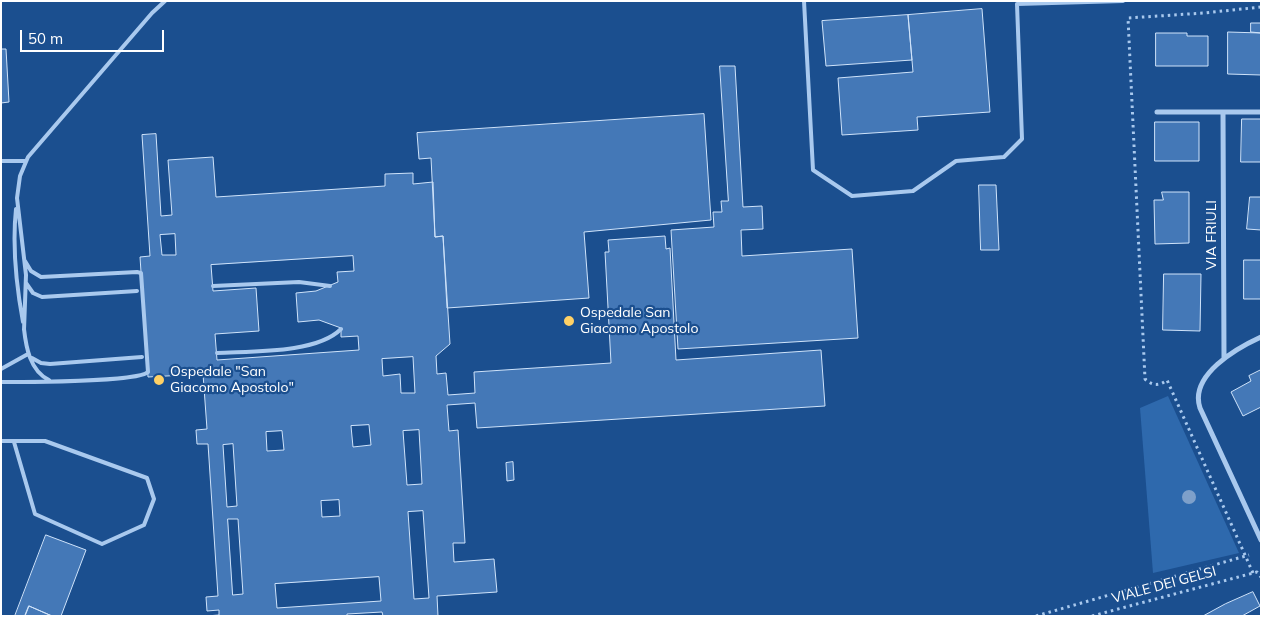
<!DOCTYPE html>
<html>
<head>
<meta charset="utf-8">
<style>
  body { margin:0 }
  #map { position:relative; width:1262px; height:617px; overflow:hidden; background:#1b4f8f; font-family:Mulish,sans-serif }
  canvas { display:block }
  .frame { position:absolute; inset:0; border:2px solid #fff; pointer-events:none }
  .scale { position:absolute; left:20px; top:30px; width:144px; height:22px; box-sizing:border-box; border:2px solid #fff; border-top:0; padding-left:6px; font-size:15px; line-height:18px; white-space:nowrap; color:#fff; -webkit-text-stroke:4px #1b4f8f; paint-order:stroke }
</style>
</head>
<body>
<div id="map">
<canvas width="1262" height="617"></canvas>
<div class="frame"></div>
<div class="scale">50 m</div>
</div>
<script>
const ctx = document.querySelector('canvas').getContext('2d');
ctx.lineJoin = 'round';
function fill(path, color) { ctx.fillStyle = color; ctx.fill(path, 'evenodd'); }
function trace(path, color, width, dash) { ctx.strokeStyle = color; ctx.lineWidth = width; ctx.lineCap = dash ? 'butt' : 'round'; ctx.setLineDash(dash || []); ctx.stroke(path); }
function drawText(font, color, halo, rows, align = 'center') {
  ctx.font = font + ' Mulish,sans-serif'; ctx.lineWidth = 4.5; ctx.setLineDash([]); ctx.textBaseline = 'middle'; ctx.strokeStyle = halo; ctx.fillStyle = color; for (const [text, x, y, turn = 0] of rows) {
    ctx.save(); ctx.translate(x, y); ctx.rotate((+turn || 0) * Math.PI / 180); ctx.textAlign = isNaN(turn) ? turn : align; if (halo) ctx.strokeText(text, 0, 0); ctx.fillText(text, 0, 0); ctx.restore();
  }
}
const green = new Path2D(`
  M1168,396L1239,553L1153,573L1140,408Z`);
const building = new Path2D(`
  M982,9L990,112L917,117L918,130L842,135L838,78L913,72L908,15Z
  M908,15L912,60L826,66L822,21Z
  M1251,23H1261V33L1251,32Z
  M1228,32L1261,33V75L1228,74Z
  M1156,33H1187V36H1208V66H1156Z
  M1,49H6L9,102L1,103Z
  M720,66H735L743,207L762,206L763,229L741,230L742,256L852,249L858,338L678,349L671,230L714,227L713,212H722L721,201H728Z
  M704,114L711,220L584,232L589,298L447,308L443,236L435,237L431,158L419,159L417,133Z
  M1242,119H1261V162H1241Z
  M1155,122H1199V161H1155Z
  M156,134L161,216L172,215L168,160L213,157L216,197L385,186V174L413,173V184L433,182L435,237L443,236L450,344L436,356L437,374L446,373L448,395L475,393L474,372L611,363L605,252H609L608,240L665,236L666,249L670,248L676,360L821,350L825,406L477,428L475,403L447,405L449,431L458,430L465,543H453L454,562L494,559L497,592L437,596L438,616H383L382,612L347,614V616H206L219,615V610L207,611L206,597L218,596L208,444H197L196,430L207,429L203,374L148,377L140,257L150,256L142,135ZM175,234L176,255H162L160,235ZM353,256L354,271L337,272L338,282L316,291L296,293L298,322L319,320L341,328V337L358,336L359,350L217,360L215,334L259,331L256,288L213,291L211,265ZM413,357L415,393H401L400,374L383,376L382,359ZM369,425L371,445L353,447L351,426ZM419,430L422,484L407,485L403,431ZM282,431L284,450L267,451L266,432ZM233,444L237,506L227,507L223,445ZM339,500L340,516L322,517L321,501ZM423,511L429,598L414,599L408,512ZM228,519H238L243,594L233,595ZM379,577L381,601L277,608L275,584Z
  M979,185H996L999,250H981Z
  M1162,192H1189V243L1155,244L1154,200H1163Z
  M1250,197H1261V230L1247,229Z
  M1244,260H1261V299H1244Z
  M1164,274H1201L1200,331L1163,330Z
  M1261,370V407L1243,416L1231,392L1251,381L1249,376Z
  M513,462L514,480L507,481L506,463Z
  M46,535L86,550L61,616H52L29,606L25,616H15Z
  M1253,592L1260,606L1242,616H1203L1225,604Z
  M29,606L52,616H25Z`);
const path = new Path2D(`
  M1253,573L1167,380C1159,386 1153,386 1145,379L1128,18L1204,13L1261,7
  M1036,616L1249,555
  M1092,616L1257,572L1261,577`);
const service = new Path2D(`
  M804,1L813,170L852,196L913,191L956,161L1004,157L1022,139L1017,4L1123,1
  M1,161H25
  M16,209C12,247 16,284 23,322
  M26,283L33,293L42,297L137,291
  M213,286L299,282L330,286
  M24,329C26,347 30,371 49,380
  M24,330L26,275L17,198L20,176L28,157L152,13L165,1
  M217,353C251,351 316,354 341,329
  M32,358L41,363L50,364L142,357
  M1,369L28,354
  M1,382C22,382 138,382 148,372L141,273L137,272L41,277L31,271L25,261
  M1,441H45L147,478L154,499L144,525L102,544L35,514L14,442`);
const minor = new Path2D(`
  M1157,112H1261
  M1223,112L1224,358
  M1261,337C1237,348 1189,375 1200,408L1261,540`);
const trees = [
  [1189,497]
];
const markers = [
  [569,321,6,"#ffd166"],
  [159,380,6,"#ffd166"]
];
const streetNames = [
  ["VIA FRIULI",1212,235,-90],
  ["VIALE DEI GELSI",1164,585,-15]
];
const poiNames = [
  ["Ospedale San",580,313],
  ["Giacomo Apostolo",580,329],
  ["Ospedale \"San",170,372],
  ["Giacomo Apostolo\"",170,388]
];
fill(green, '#2e69ad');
fill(building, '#4478b7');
trace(building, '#cfe3fa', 1);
trace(path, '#a9c9ee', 3, [2.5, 4]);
trace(service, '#a9c9ee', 4);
trace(minor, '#a9c9ee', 5);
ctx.fillStyle = '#7ea0ca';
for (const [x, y] of trees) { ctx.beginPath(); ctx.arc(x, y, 7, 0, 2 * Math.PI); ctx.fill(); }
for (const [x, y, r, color] of markers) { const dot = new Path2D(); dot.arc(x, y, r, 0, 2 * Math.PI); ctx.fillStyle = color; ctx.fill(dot); trace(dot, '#1b4f8f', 2); }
drawText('14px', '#fff', '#1b4f8f', streetNames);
drawText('14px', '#fff', '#1b4f8f', poiNames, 'left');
</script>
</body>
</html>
